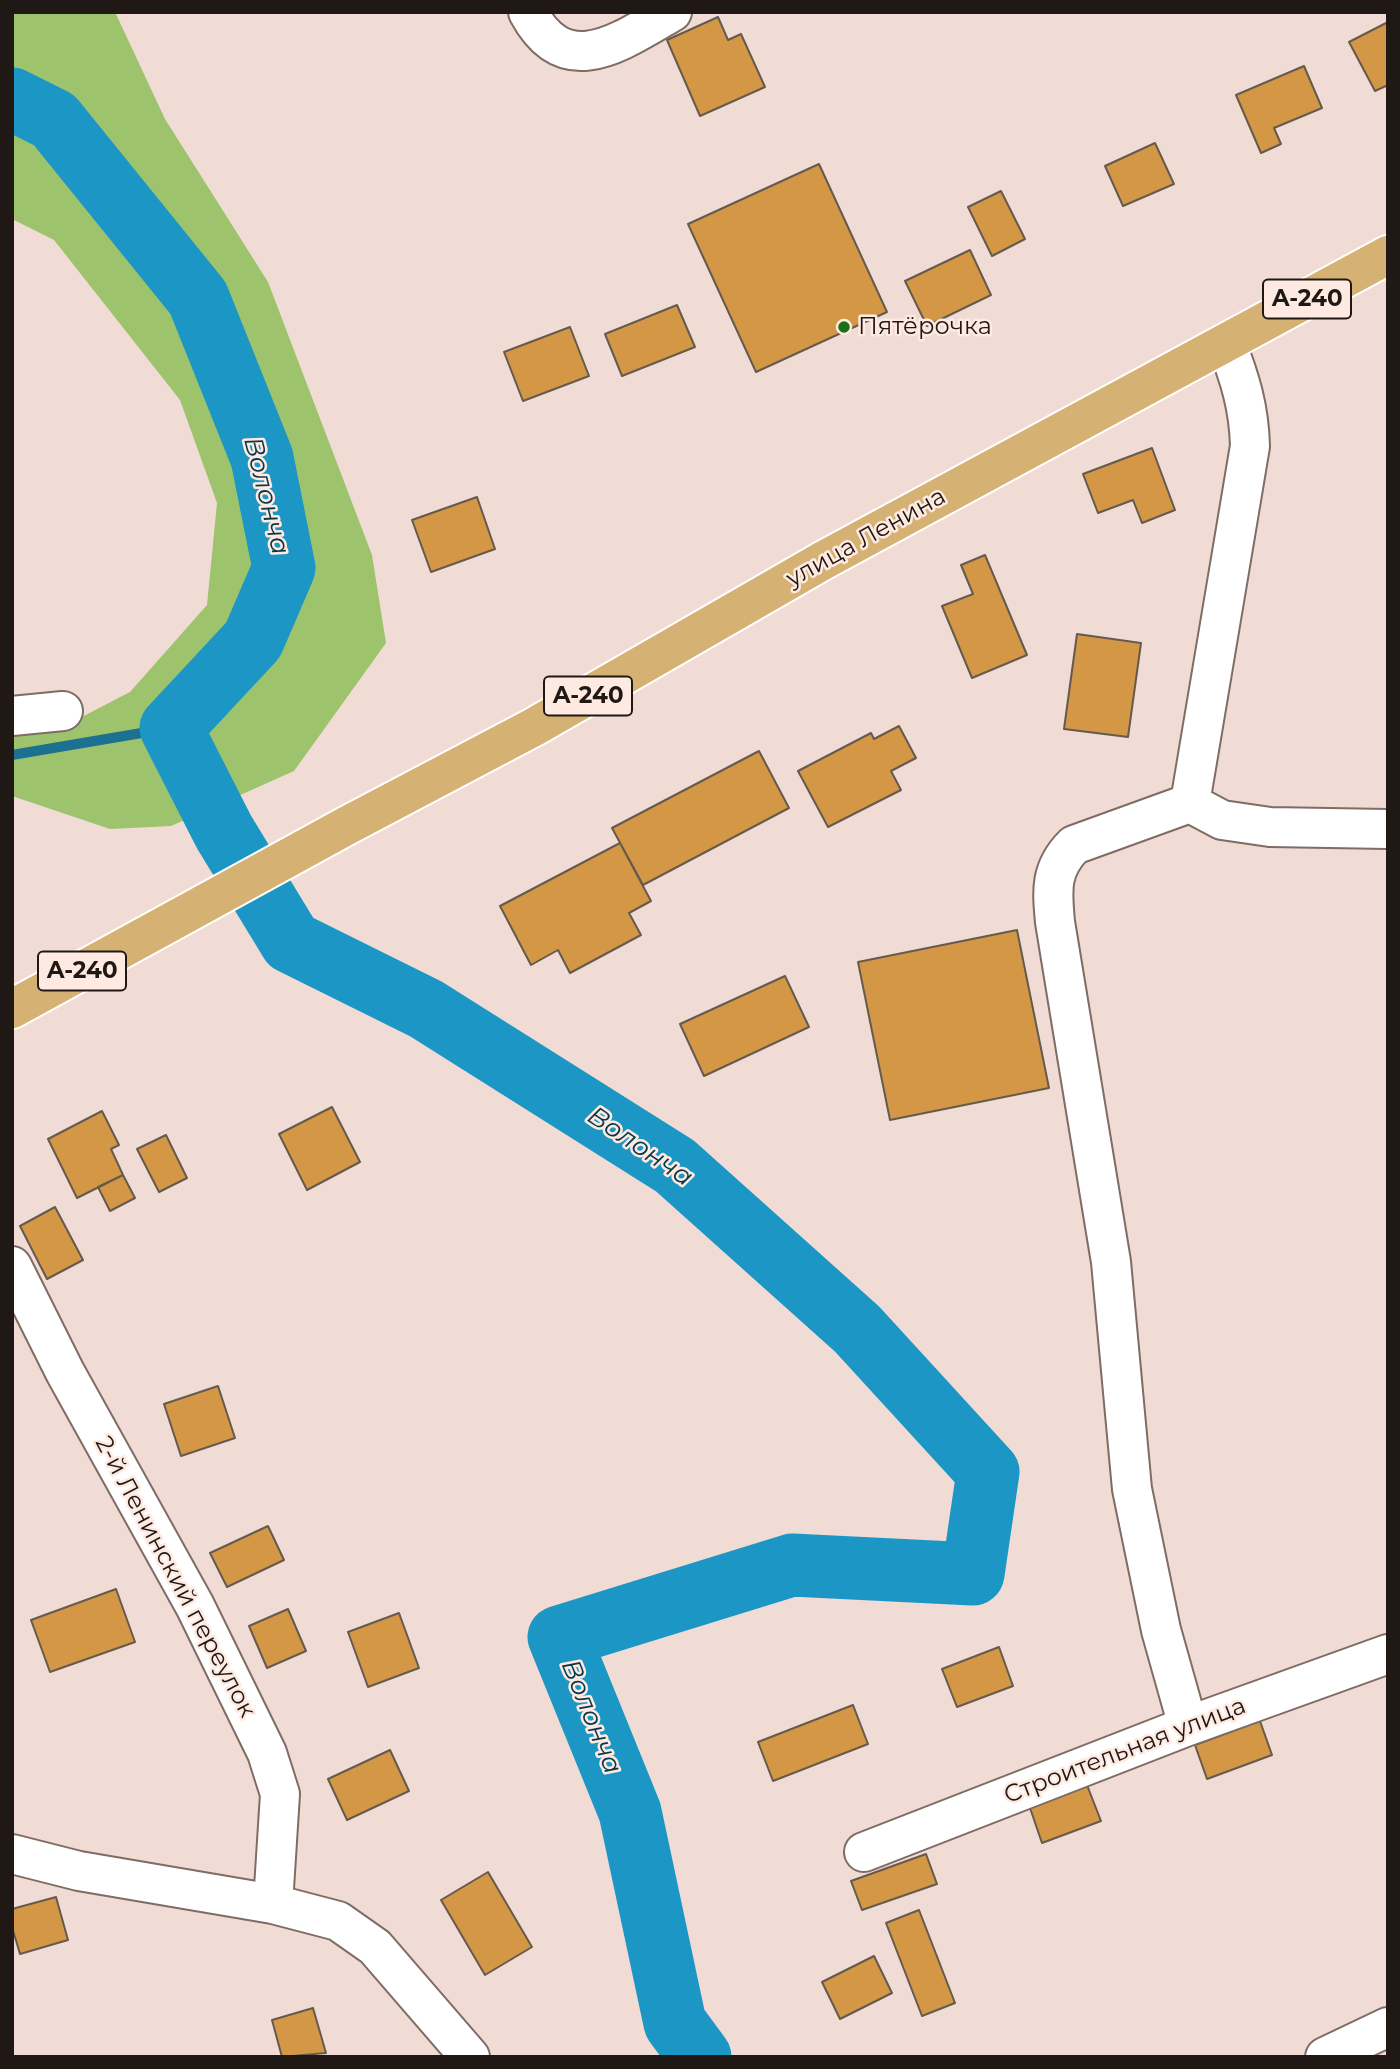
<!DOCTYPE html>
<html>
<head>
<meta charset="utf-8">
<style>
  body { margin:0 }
  #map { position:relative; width:1400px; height:2069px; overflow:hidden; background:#f0dcd4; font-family:Montserrat,sans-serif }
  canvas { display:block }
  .frame { position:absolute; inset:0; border:14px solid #1f1815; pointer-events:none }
</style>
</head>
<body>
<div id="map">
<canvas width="1400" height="2069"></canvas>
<div class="frame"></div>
</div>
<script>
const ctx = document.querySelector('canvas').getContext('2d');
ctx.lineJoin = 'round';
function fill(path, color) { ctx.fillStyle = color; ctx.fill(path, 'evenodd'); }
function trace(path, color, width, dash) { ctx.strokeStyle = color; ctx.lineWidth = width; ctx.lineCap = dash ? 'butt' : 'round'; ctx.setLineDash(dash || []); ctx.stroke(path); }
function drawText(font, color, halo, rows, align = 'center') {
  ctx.font = font + ' Montserrat,sans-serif'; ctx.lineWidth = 5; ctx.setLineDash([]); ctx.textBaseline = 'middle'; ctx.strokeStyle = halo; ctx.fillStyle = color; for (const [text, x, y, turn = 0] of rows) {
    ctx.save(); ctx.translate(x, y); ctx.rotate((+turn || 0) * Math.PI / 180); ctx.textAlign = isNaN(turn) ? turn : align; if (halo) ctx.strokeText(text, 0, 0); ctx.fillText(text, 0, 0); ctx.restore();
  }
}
const forest = new Path2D(`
  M12,12H115L165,119L268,282L372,555L386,643L294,771L171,826L110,829L12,796V727L76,720L130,692L207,605L217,503L180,400L54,240L12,219Z`);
const stream = new Path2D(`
  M12,755L171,728`);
const river = new Path2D(`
  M12,99L54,120L198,298L262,458L284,568L253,640L171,728L224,832L291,942L426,1009L675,1166L857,1329L988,1472L973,1574L792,1565L559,1637L630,1812L675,2023L700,2057`);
const building = new Path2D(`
  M718,17L728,40L741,34L765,87L700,116L667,40Z
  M1388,22V85L1375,91L1349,42Z
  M1304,66L1322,108L1274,128L1281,144L1261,153L1236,95Z
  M1155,143L1174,184L1123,206L1105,166Z
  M819,164L887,312L756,372L688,224Z
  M1001,191L1025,239L992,256L968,207Z
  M970,250L991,295L927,326L905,281Z
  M677,305L695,347L622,376L605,334Z
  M570,327L589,376L523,401L504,352Z
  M1152,448L1175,510L1142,523L1133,500L1098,513L1083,474Z
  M477,497L495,549L431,572L412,520Z
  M985,555L1027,655L972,678L942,606L973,594L961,565Z
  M1077,634L1141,643L1128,737L1064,729Z
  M899,726L916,758L891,771L901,790L828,827L798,771L871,733L874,739Z
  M759,751L789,808L643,885L612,828Z
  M620,843L651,901L629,913L641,935L570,973L558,950L531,965L500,906Z
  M1017,930L1049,1088L890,1120L858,962Z
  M785,976L809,1027L704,1076L680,1024Z
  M332,1107L360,1162L307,1190L279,1134Z
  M102,1111L119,1145L111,1149L123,1175L77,1198L48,1139Z
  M166,1135L187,1178L159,1192L137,1149Z
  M123,1175L135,1198L110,1211L98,1187Z
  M55,1207L83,1260L47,1279L20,1226Z
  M218,1386L235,1438L181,1456L164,1404Z
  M268,1526L284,1560L227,1587L210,1553Z
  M116,1589L135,1642L50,1672L31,1620Z
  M288,1609L306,1651L267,1668L249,1626Z
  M399,1613L419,1668L368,1687L348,1632Z
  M999,1647L1013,1686L957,1707L942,1669Z
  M853,1705L868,1744L773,1781L758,1742Z
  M1260,1721L1272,1755L1207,1779L1195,1745Z
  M390,1750L409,1791L347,1820L328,1779Z
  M1087,1785L1101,1821L1042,1843L1029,1805Z
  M926,1854L937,1884L862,1910L851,1881Z
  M488,1872L532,1947L485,1975L441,1900Z
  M56,1897L68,1940L20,1954L12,1927V1909Z
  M919,1910L955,2003L922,2016L886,1923Z
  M874,1956L892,1993L840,2019L822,1982Z
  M313,2008L326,2053L282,2057L272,2020Z`);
const minor = new Path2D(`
  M528,12C566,83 621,41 672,12
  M12,716L63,711
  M1190,803L1222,820L1270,827L1388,829
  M12,1266L65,1372L195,1606L267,1753L280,1794L273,1904
  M1188,1726L1161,1630L1132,1489L1111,1262L1055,922C1052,890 1050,869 1074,845L1190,803L1250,446C1249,408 1240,378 1226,343
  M864,1852L1188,1726L1388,1654
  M12,1854L79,1871L273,1904L338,1921L375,1947L470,2057
  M1325,2057L1388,2027`);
const major = new Path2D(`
  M12,1009L348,825L534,727L824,560L1388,255`);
const markers = [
  [844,327,7,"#1a6f19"]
];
const shields = [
  [1307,299,88],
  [588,696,88],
  [82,971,88]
];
const shieldNames = [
  ["А-240",1307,299],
  ["А-240",588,696],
  ["А-240",82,971]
];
const poiNames = [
  ["Пятёрочка",858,327]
];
const streetNames = [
  ["улица Ленина",866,538,-29],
  ["2-й Ленинский переулок",175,1577,62],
  ["Строительная улица",1125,1751,-21]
];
const waterNames = [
  ["Волонча",266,496,76],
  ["Волонча",640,1147,34],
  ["Волонча",591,1717,68]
];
fill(forest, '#9dc36d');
trace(stream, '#1d7190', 10);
trace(river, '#1c97c5', 63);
fill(building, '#d39746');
trace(building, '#655a4d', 2);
trace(minor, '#7e6c65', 42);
trace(major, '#fff', 42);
trace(minor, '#fff', 38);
trace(major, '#d5b173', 38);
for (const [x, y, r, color] of markers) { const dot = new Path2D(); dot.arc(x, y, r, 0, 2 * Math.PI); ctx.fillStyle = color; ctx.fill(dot); trace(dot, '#feeae1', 2.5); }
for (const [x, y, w] of shields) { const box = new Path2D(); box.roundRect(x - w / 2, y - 19.5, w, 39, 5); ctx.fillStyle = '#feeae1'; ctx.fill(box); trace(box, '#1f1815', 2); }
drawText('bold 23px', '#1f1815', null, shieldNames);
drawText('24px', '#1f1815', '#feeae1', poiNames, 'left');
drawText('24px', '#1f1815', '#feeae1', streetNames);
drawText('italic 26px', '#06384b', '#feeae1', waterNames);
</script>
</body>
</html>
